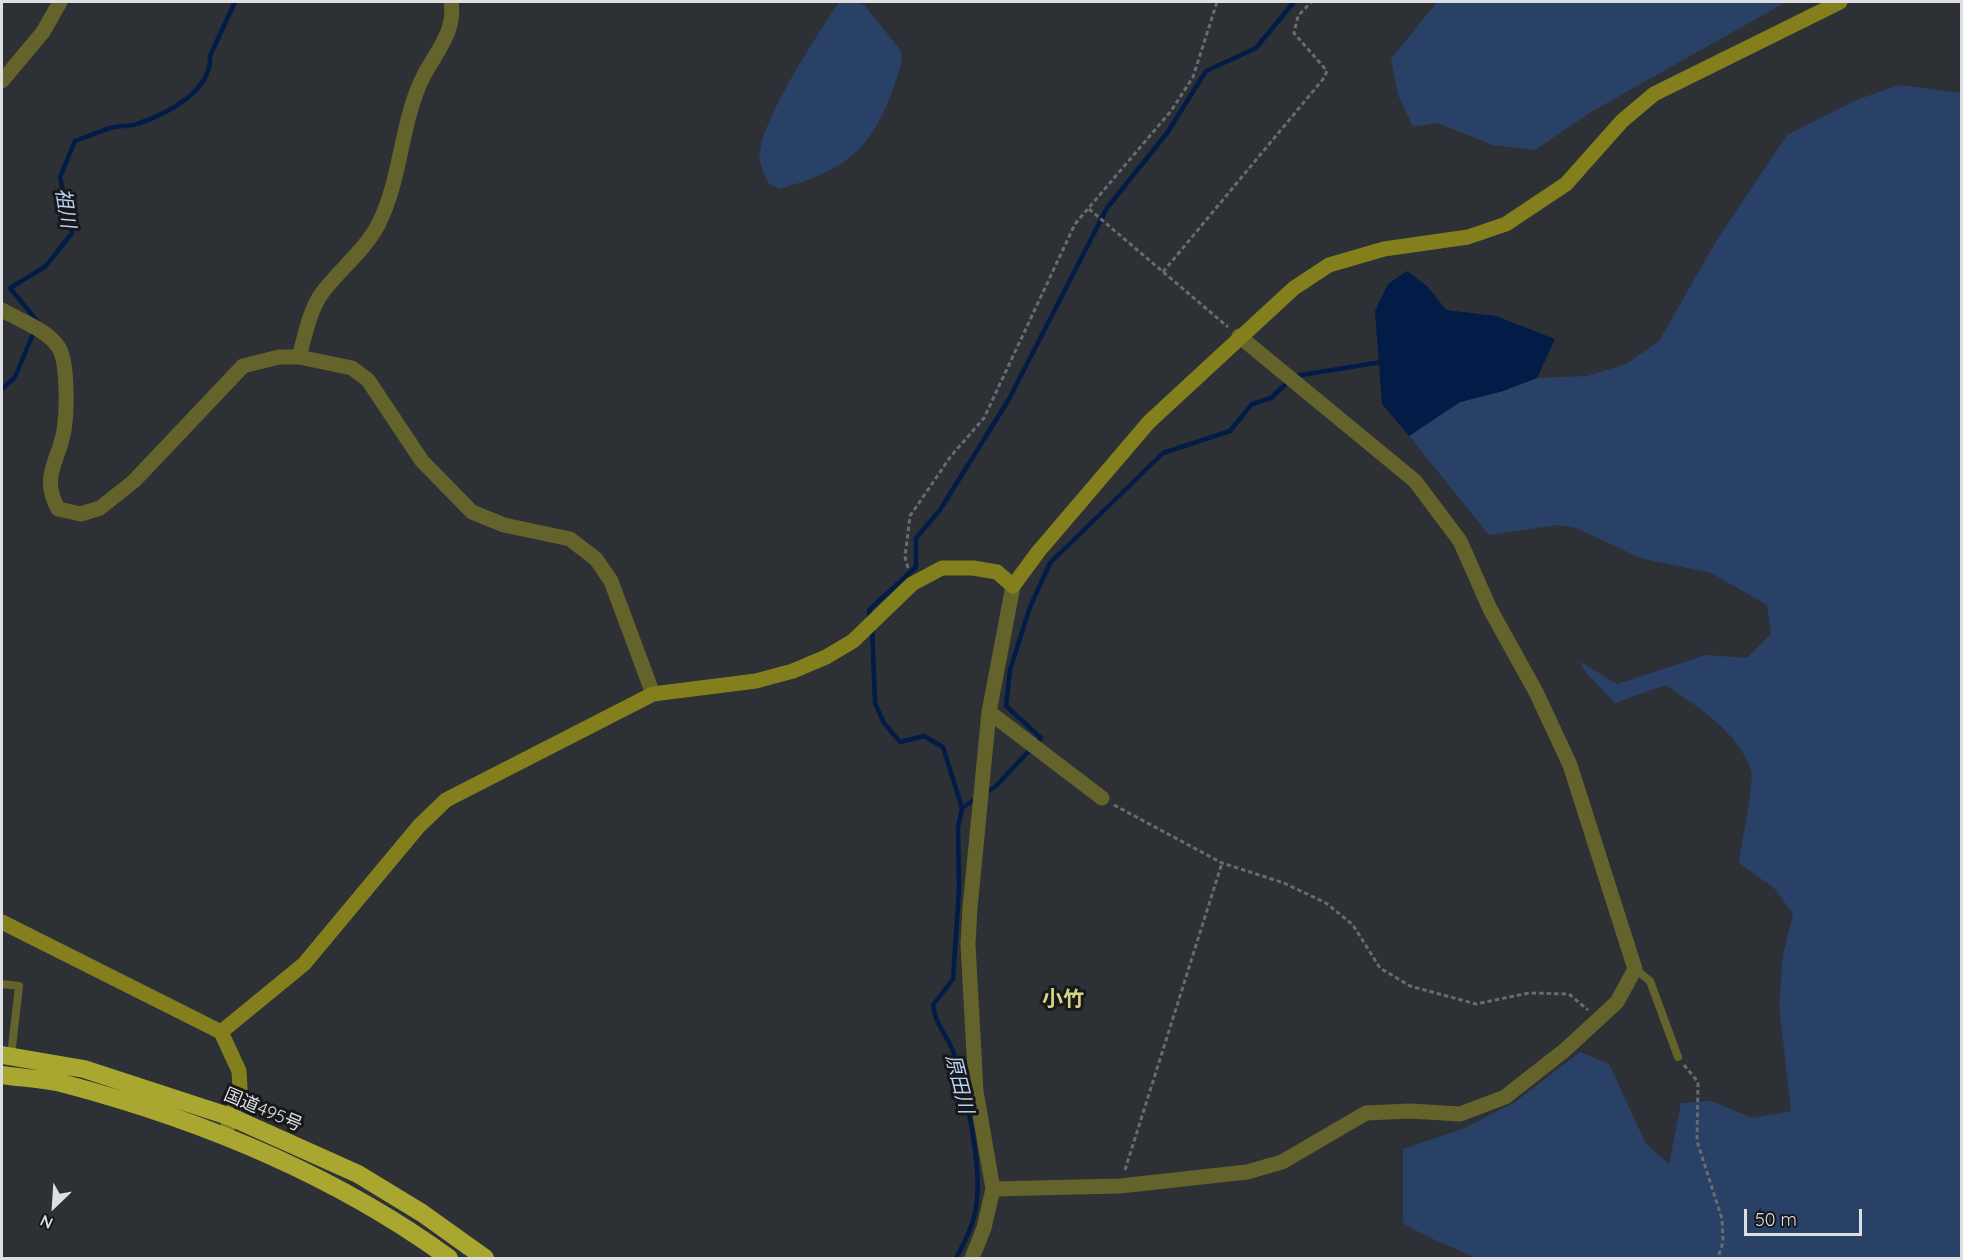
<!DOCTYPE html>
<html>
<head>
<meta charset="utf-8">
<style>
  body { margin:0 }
  #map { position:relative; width:1963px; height:1260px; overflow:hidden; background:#2d3035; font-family:Quicksand,sans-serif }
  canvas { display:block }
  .frame { position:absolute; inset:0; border:3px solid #dddfe2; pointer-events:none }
  .north { position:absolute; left:24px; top:1176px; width:60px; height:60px; -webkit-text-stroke:4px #17181a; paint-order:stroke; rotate:205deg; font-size:16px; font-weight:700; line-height:24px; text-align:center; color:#dddfe2 }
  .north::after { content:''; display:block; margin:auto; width:21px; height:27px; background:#dddfe2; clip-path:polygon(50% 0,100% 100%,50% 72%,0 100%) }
  .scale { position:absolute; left:1744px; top:1209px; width:118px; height:27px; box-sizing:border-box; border:3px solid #dddfe2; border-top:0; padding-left:8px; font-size:18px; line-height:21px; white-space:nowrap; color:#dddfe2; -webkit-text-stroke:4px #17181a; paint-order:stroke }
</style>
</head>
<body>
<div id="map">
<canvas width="1963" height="1260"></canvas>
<div class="frame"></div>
<div class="north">N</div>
<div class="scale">50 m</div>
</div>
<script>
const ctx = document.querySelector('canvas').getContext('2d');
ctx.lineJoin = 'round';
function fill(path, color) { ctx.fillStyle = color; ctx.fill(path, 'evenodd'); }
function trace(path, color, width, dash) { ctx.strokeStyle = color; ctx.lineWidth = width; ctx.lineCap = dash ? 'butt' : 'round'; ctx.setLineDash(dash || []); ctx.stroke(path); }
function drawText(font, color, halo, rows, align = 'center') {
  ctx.font = font + ' Quicksand,"Noto Sans JP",sans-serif'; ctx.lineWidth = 6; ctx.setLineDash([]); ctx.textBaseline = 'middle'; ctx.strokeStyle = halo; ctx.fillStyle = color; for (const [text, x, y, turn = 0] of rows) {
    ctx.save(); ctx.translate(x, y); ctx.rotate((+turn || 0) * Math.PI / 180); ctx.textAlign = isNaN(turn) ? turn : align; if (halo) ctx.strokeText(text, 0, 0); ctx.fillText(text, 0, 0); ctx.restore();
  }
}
const green = new Path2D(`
  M839,2H857L864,5L902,52C902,68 895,82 890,97C869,154 836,174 779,189L768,183C765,176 761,169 760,161C755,127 819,33 839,2Z
  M1437,2H1786L1591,112L1535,150L1493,145L1437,123L1413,127L1398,95L1391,59Z
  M1900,85L1961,93V1258H1476C1451,1246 1426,1238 1403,1223V1149L1465,1128L1515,1102L1580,1052L1609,1064L1646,1144L1669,1164L1681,1103L1712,1101L1752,1118L1791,1111L1779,1005L1783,955L1793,914L1775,889L1739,863C1741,846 1755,782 1751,770C1738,732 1698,707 1666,685L1615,703L1586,673L1579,661L1617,684L1706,655L1747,658L1771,634L1767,605L1711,573L1640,558L1576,528L1558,525L1489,535L1409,436L1460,402L1503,391L1537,378L1587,376L1626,364L1659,341L1718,238L1787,135L1856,100Z`);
const water = new Path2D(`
  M1407,271L1428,287L1446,310L1496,316L1555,339L1537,378L1503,391L1460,402L1409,436L1382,404L1375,311L1388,284Z`);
const stream = new Path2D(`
  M1295,376L1382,362
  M2,389L15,377L38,322L10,288L46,266L72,233L60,177L75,141C87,137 98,132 110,128C119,125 129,127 137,124C167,114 212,91 210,56L235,2
  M870,618L869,610L916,567V538L940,510L1009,399L1107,208L1167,133L1206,71L1256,48L1294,2
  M872,626L875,703L884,723L900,742L924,736L943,747L962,808L958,828L959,890L953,979L933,1005C935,1025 948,1036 954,1054C966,1094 983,1167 976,1208C973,1226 965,1242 956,1258
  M984,794L996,786L1041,738L1006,706L1010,670L1030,607L1050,563L1163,453L1230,431L1252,404L1271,398L1289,381
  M962,808L977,798`);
const path = new Path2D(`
  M1089,209L1228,327
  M1163,272L1324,78L1327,71L1294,33L1298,16L1311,2
  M908,568L905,557L910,516L951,456L984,418L1075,224L1171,111L1193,77L1217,2
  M1114,805L1222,863L1284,883L1326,903L1353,925L1380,968L1410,986L1476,1004L1529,993L1569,994L1588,1010
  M1684,1065L1698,1082L1697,1141L1722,1219L1723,1242L1718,1258
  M1125,1170L1222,863`);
const lane = new Path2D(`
  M1635,969L1650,981L1678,1057
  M2,984L19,986L11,1056`);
const street = new Path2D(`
  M2,81L43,32L60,2
  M2,310C19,320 48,330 59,348C68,363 67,412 64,430C59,462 40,475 58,509L81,514L100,508L134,481L243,366L279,357H299L352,368L368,380L422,461L472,512L504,525L570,539L596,559L611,581L653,694
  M299,357C305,336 309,311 322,293C339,270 365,250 378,225C402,178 400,124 423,77C436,52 456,31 451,2
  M989,712L1102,798
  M993,1189L1120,1186L1247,1172L1282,1162L1366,1113L1410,1111L1460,1114L1505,1097L1565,1050L1617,1002L1635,969L1570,765L1536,692L1490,609L1460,541L1415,481L1239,336
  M972,1258L984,1228L993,1189L976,1091L968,944L970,908L989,712L1013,586`);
const secondary = new Path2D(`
  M2,922L221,1032L239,1071L240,1089L225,1135
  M221,1032L304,964L419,826L446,800L653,694L756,681L793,671L826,657L853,641L912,584L942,568H973L997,572L1013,586L1038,552L1149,422L1294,288L1329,265L1384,249L1468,237L1506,224L1566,184L1622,121L1654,94L1840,2`);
const highway = new Path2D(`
  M2,1055L84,1069L231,1117L358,1174L422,1213L485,1258
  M2,1075C22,1078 45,1079 65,1084C201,1120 335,1175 449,1258`);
const streetNames = [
  ["国道495号",263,1110,23]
];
const waterNames = [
  ["祖川",65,208,81],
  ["原田川",959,1084,76]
];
const quarterNames = [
  ["小竹",1063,1000]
];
fill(green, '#294166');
fill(water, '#021c47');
trace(stream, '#021c47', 4.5);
trace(path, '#686b6f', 3, [4.5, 3]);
trace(lane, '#64632c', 8);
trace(street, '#64632c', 15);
trace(secondary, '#827f1c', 15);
trace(highway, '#aaa730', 18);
drawText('18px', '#dddfe2', '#17181a', streetNames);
drawText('italic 20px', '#b9cff3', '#17181a', waterNames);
drawText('bold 21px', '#d5d486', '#17181a', quarterNames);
</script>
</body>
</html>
